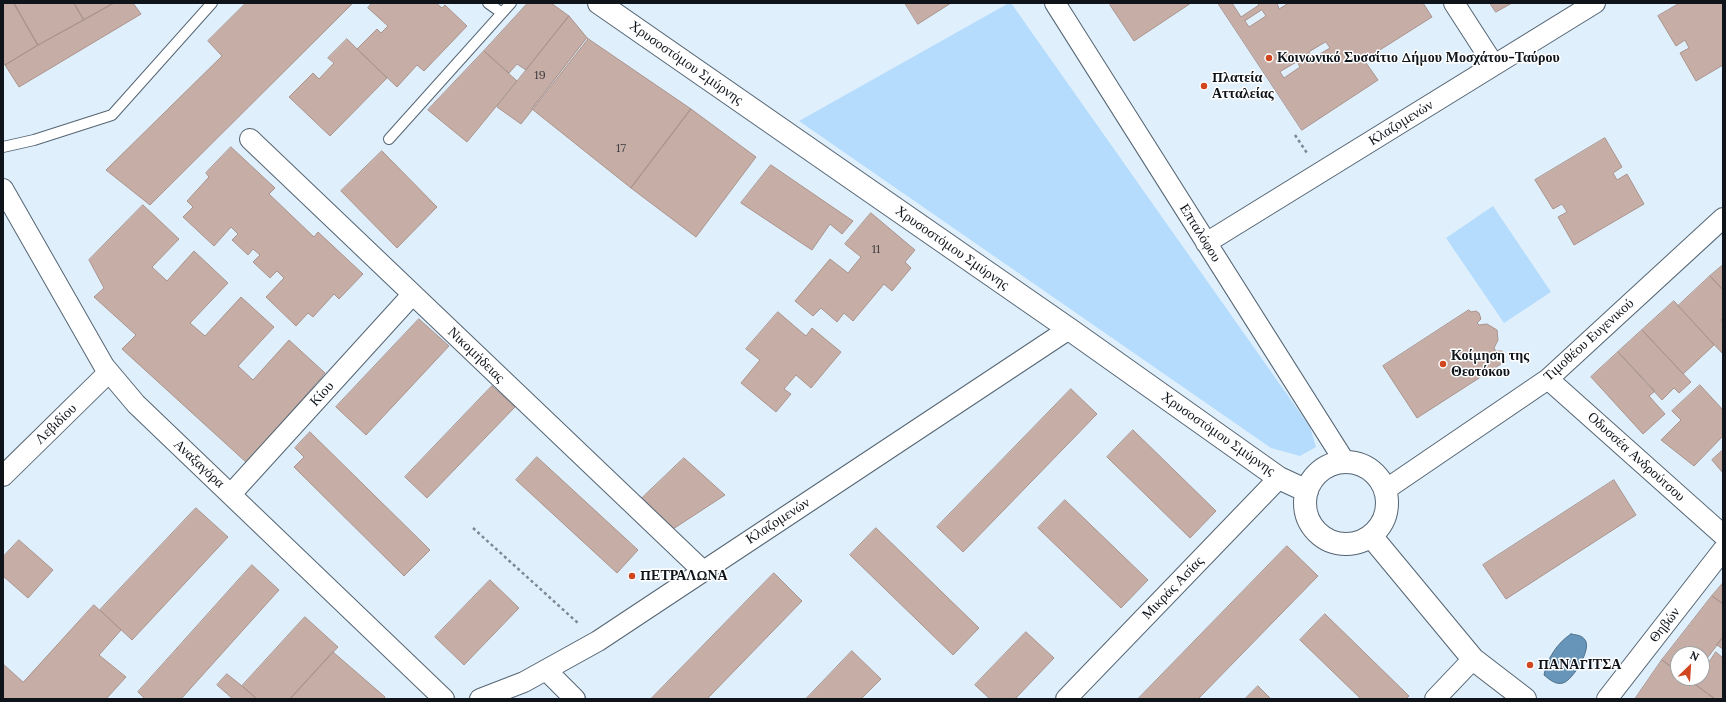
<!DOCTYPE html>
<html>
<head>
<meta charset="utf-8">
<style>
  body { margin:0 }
  #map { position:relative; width:1726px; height:702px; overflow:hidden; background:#dfeffc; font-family:Lora,serif }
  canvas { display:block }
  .frame { position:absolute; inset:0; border:4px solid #0e141a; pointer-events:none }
  .north { position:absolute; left:1670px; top:646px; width:40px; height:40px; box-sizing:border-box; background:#fff; border:1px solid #9fa1a3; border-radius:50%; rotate:25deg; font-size:11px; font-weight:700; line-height:16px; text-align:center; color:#0e141a }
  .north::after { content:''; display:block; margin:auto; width:14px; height:18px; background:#d0471f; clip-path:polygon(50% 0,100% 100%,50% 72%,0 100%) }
</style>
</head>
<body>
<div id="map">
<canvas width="1726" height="702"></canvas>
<div class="frame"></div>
<div class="north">N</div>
</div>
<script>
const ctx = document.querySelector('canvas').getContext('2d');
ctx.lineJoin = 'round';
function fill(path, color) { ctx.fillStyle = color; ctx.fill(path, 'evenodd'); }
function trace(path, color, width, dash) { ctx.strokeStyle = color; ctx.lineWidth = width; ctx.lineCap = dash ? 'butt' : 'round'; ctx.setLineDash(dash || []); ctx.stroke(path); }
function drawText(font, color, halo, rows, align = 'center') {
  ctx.font = font + ' Lora,serif'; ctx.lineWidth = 3; ctx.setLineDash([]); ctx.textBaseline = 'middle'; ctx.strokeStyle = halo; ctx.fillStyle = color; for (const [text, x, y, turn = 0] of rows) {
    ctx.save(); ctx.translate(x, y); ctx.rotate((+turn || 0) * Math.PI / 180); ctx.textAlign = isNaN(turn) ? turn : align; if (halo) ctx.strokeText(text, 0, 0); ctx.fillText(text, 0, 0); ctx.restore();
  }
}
const green = new Path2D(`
  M1009,3H1011L1310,427L1316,447L1300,456L1271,448L799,121Z
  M1493,206L1551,292L1504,323L1446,238Z`);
const water = new Path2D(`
  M1571,634C1576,635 1582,635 1585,640C1592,649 1573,680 1563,683C1555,685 1549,679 1544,675C1547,659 1557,643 1571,634Z`);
const building = new Path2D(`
  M3,3H14L38,45L5,65L3,62Z
  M14,3H74L84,20L38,45Z
  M74,3H114L84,20Z
  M114,3H133L141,14L19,87L5,65L38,45Z
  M246,3H353L150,205L106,170L222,56L208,41Z
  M372,3H436L442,8L445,5L467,26L424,71L417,65L397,87L357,49L377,29L381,33L388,26L368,8Z
  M528,3H551L569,16L526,70L517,64L509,73L484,51Z
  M905,3H951L918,24Z
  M1112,3H1191L1134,41L1110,5Z
  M1218,3H1232L1241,17L1259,5L1257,3H1277L1279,9L1289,3H1423L1432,17L1364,60L1378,80L1302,130ZM1262,10L1266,16L1249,27L1245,21ZM1326,42L1330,48L1313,58L1309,52ZM1297,62L1300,67L1284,78L1280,72Z
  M1490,3H1512L1496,12Z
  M1680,3H1723V65L1696,81L1680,53L1689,48L1685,40L1676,46L1658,16Z
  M569,16L588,39L521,124L497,107Z
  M587,38L691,109L631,188L532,109Z
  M347,39L387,78L330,136L289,97L313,73L319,79L334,63L328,58Z
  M484,51L517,81L467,142L428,110Z
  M691,109L756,157L696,237L631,188Z
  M1605,138L1622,167L1613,173L1617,180L1627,174L1644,204L1574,245L1558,217L1567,212L1562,204L1553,209L1535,180Z
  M231,147L275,188L269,194L314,237L318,232L363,274L339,299L334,294L313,317L308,313L296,326L266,297L284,278L277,271L270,278L253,262L260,255L253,249L248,255L232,240L238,234L231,227L214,246L183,217L193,207L187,201L209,177L206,173Z
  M382,151L437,207L397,248L341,191Z
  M771,165L853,221L842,234L830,224L812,250L741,203Z
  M143,205L179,239L152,267L167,281L194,251L228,283L190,323L205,336L241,297L274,327L238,366L253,380L289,340L325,373L247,463L122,349L136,335L94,297L104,288L89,260Z
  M871,213L915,250L905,262L911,268L892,291L884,284L853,321L844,313L837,322L821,308L813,316L795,301L830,259L848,273L861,257L845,244Z
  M1723,265V290L1710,276Z
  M1710,276L1723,290V318L1721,320L1723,323V354L1678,306Z
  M1674,301L1714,345L1683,374L1642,330Z
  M1469,310L1471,312L1476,311L1479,313L1481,319L1477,323L1479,325L1487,324L1497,330L1498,340L1494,348L1496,351H1502L1504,353L1502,359L1504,362L1417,418L1383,366Z
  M778,312L806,336L812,328L841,352L811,388L796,375L784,389L791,394L776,412L741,383L760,360L746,349Z
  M419,319L449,346L366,435L336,407Z
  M1642,330L1691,382L1679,393L1674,388L1662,400L1618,352Z
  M1618,352L1655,391L1649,396L1665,414L1643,434L1591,377Z
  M1700,385L1723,410V436L1694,466L1661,440L1681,420L1672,411Z
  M492,386L515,407L427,498L405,477Z
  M1071,389L1097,414L963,552L937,527Z
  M1133,430L1216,511L1190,538L1107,457Z
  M310,432L430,550L404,576L294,467L304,457L295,448Z
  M1723,450V473L1712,460Z
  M537,457L638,550L617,573L516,480Z
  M684,458L725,495L670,531L639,501Z
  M1614,480L1636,515L1506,599L1483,565Z
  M1065,500L1148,580L1121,608L1038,528Z
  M196,508L228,537L132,640L100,610Z
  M876,528L979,628L953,655L850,555Z
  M19,540L53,570L28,598L3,576V557Z
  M1287,546L1318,576L1198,699H1138Z
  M252,565L279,590L181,699H145L138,692Z
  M774,573L802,601L707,699H651Z
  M490,580L519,608L464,665L435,637Z
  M1723,583V604L1712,596Z
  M1712,596L1723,604V637L1702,665V654H1678V672L1662,660Z
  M94,605L121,630L99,655L126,677L106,699H3V664L23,682Z
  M1325,614L1409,696L1406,699H1361L1300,640Z
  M305,617L338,647L290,699H257L242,686Z
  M1026,632L1054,658L1015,699H990L975,685Z
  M1723,637V649L1717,645Z
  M852,651L881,679L861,699H806Z
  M333,652L385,697L384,699H290Z
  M1716,652L1723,658V699H1715L1695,684L1699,678H1702V673Z
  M1662,660L1678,672V678H1686L1715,699H1635Z
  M227,674L242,686L257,699H233L217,685Z
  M1258,686L1271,699H1245Z`);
const path = new Path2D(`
  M1295,135L1307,153
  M473,528L579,624`);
const service = new Path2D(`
  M488,3L502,13
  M389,139L511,3
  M3,147L34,140L112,115L212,3`);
const minor = new Path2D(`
  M1055,3L1345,462
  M1454,3L1494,65
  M250,139L703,571
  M3,189L104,366L136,404L444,699
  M1206,243L1595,3
  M1548,379L1723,535
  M3,476L109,372
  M1385,490L1548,379L1723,218
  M231,494L412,295
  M546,670L575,699
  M480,699L524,682L598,641L1069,329
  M1066,699L1279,478
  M1435,699L1473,659
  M1607,699L1723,550`);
const tertiary = new Path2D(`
  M599,3L1069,329L1279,478L1307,491
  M1305 503a41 41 0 1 1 82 0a41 41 0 1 1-82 0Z
  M1371,536L1473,659L1525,699`);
const markers = [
  [1269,58,4,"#d0471f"],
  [1204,86,4,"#d0471f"],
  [1443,364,4,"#d0471f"],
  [632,576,4,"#d0471f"],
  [1530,665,4,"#d0471f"]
];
const numberNames = [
  ["19",540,76],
  ["17",621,149],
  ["11",876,250]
];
const poiNames = [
  ["Κοινωνικό Συσσίτιο Δήμου Μοσχάτου-Ταύρου",1277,58],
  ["Πλατεία",1212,78],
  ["Ατταλείας",1212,94],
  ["Κοίμηση της",1451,356],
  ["Θεοτόκου",1451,372],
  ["ΠΕΤΡΑΛΩΝΑ",640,576],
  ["ΠΑΝΑΓΙΤΣΑ",1538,665]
];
const streetNames = [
  ["Χρυσοστόμου Σμύρνης",686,63,35],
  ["Κλαζομενών",1401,123,-32],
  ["Επταλόφου",1200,233,58],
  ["Χρυσοστόμου Σμύρνης",952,248,35],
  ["Τιμοθέου Ευγενικού",1589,340,-42],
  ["Νικομήδειας",476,355,44],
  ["Κίου",322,394,-48],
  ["Λεβιδίου",56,424,-44],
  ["Χρυσοστόμου Σμύρνης",1218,434,35],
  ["Οδυσσέα Ανδρούτσου",1636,457,42],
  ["Αναξαγόρα",199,464,43],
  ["Κλαζομενών",778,521,-33],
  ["Μικράς Ασίας",1173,588,-46],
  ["Θηβών",1665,625,-52]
];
fill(green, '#b5dcfc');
fill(water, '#6795b9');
trace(water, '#4c6e89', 1);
fill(building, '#c6aea7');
trace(building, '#aa938c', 1);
trace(service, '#556573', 12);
trace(minor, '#556573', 22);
trace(tertiary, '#556573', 24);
trace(path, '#7d8892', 2.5, [3, 3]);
trace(service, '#fff', 10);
trace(minor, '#fff', 20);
trace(tertiary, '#fff', 22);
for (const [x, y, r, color] of markers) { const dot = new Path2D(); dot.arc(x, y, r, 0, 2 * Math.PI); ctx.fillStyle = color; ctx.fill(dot); trace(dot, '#fff', 1.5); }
drawText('12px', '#3c3a3d', null, numberNames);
drawText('bold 14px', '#0e141a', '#fff', poiNames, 'left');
drawText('14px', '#0e141a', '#fff', streetNames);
</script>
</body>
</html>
